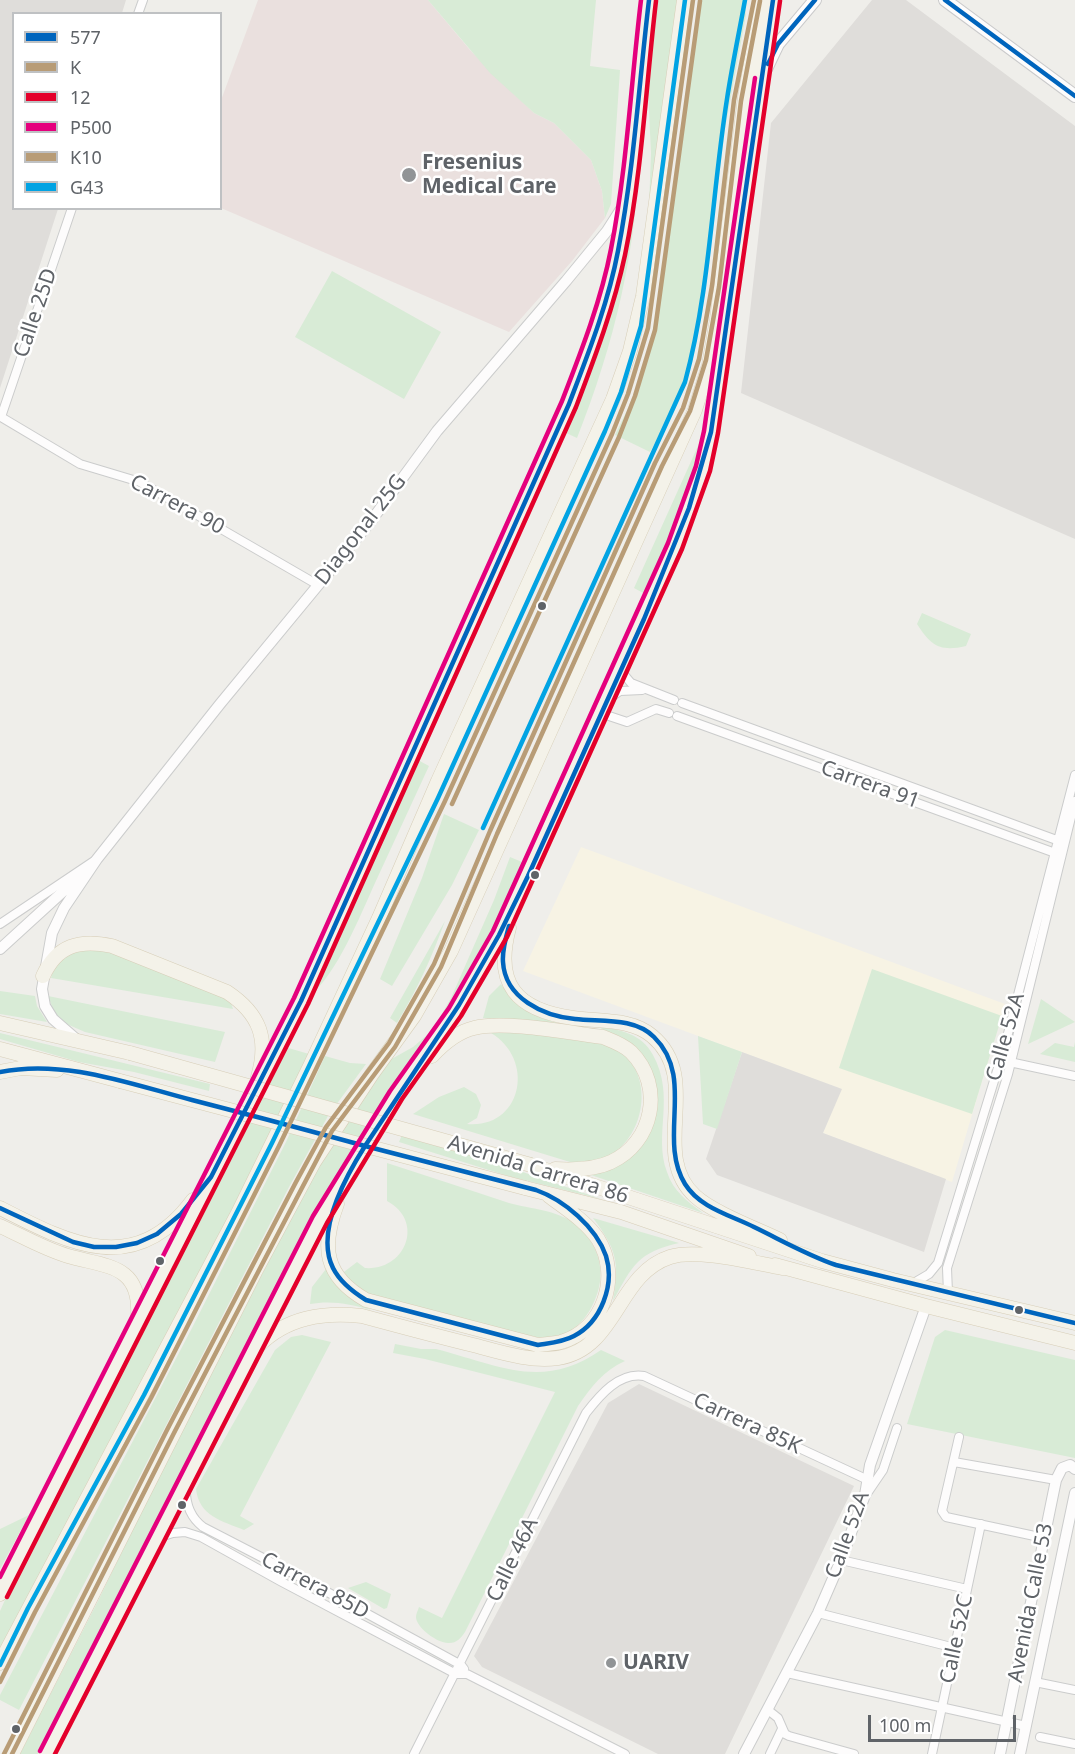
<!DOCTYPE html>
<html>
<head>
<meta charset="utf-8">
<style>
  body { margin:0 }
  #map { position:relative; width:1075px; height:1754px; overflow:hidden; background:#efeeea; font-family:"Noto Sans",sans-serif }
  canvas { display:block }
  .legend { position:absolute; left:12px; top:12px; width:210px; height:198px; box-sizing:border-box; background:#fff; border:2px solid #bfc1c3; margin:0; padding:8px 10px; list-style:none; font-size:18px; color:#5f6368 }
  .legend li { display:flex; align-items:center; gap:12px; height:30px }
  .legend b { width:30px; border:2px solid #bfc1c3 }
  .scale { position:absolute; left:868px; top:1715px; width:148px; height:27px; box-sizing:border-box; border:3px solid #5f6368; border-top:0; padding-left:8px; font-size:18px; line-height:21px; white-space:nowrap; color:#5f6368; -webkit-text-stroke:4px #fff; paint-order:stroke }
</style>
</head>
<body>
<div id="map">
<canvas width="1075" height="1754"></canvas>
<ul class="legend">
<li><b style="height:8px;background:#0065bd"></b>577</li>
<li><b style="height:8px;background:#b89c76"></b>K</li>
<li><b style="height:8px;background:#e4002b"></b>12</li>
<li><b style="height:8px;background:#e5007d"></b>P500</li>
<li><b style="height:8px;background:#b89c76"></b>K10</li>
<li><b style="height:8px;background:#01a3e3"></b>G43</li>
</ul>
<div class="scale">100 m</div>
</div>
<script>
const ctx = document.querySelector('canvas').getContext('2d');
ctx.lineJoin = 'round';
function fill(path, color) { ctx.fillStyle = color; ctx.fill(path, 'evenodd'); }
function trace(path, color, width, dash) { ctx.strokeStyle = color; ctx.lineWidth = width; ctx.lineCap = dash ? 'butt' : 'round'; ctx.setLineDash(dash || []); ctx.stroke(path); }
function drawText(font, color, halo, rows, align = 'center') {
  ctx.font = font + ' "Noto Sans",sans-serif'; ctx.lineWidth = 5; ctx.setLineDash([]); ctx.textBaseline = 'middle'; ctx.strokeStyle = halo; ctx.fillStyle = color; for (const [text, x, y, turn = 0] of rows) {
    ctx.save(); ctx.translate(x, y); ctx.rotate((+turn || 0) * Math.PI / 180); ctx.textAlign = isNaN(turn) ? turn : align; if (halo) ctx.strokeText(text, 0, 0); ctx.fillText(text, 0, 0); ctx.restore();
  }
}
const commercial = new Path2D(`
  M581,847L1005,1004L952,1182L823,1133L841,1089L523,971Z`);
const industrial = new Path2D(`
  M0,0H126L122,13L14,14V208L58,209L0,388Z
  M872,0H906L1075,126V539L741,393L771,123Z
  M742,1052L842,1089L823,1133L946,1179L924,1252L717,1175L706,1159Z
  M639,1384L854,1486L725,1754H658L482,1667L474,1656L608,1403Z`);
const medical = new Path2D(`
  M258,0H428L470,50L534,113L554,123L591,160L602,191L605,218L572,261L509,332L221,208L220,103Z`);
const green = new Path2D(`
  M428,0H596L590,66L620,70L611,204L605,218L602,191L591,160L554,123L534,113L490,73Z
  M656,0H679L649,207L651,153L647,69Z
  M699,0H745L746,15L725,129L702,315L693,357L677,402L650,452L615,435L631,402L651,346Z
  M639,147C638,247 614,345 577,438L564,432L416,759L429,766C411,805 393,844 375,883C359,918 338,972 309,997L582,383Z
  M332,271L441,332L404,399L295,337Z
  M711,417L698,470L678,528L495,933L455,1004L387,1098L102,1627L38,1754H20L99,1599L181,1430L304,1193L330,1146L388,1061L413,1047L427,1035L439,1019L451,998L494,900L510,857L522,862L645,594L634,588Z
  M922,613L971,634L966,646C940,652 931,646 917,624Z
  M444,814L479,830L452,885L392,986L380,979L422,878Z
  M445,921C432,957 417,990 397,1023L390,1018Z
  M82,948L112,950L230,1000L233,1009L51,978C55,960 67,955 82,948Z
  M872,969L1002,1016L972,1114L839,1068Z
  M501,984C518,1011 535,1016 563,1025L483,1018L489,996Z
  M0,991L35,996L37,1006L47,1022L0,1014Z
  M48,996L225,1032L215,1062L85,1032L62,1022L55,1014Z
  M1041,999L1075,1022L1028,1044Z
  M598,1027C620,1029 642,1034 653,1055C676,1097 653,1134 667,1172C673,1191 688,1202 703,1213L591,1175C637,1162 638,1144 655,1104L625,1040Z
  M491,1029C515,1031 540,1034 564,1036C575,1037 587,1037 597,1040C604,1042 615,1048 621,1052C657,1080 643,1144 602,1159C591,1162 580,1162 570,1162L413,1114L439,1097L464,1087L476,1094L481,1105L477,1118L467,1124C522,1129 536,1060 491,1033Z
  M0,1033L210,1084L209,1091L134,1072L79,1062L0,1039Z
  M698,1036L742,1052L717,1129L703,1124Z
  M1075,1042V1062L1040,1054L1055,1043L1074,1047Z
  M285,1047L309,1054L271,1139L0,1653V1611L24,1558Z
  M325,1056L350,1063L366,1064L328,1116L289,1187L19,1710L0,1700V1695L192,1328L286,1142Z
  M402,1135L514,1169L601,1199L508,1176L399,1142Z
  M387,1163C428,1176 469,1190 509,1203C530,1209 558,1210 575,1224C597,1241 607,1270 596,1297C588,1319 572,1335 548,1340L371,1299L340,1275L357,1262L365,1268C406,1271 425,1221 387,1201Z
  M593,1218L679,1243C638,1252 632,1266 613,1301C620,1261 616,1249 593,1218Z
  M326,1269C336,1290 351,1300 371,1310C351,1304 331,1300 310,1304L312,1287Z
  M945,1330L1075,1360V1458L907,1424L935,1337Z
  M302,1335L331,1342L240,1516L254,1524L244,1530C222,1521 199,1516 196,1489L275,1350L291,1337Z
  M395,1344L421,1349H436C498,1365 543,1391 601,1350L625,1361C604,1370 591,1387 578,1406L465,1632C461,1638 457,1643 449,1643C439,1644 416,1628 416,1617C416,1614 418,1610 419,1607L442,1618L555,1392L425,1359L393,1353Z
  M29,1515L0,1569V1529Z
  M366,1582L391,1594L387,1608L384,1609L348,1588Z`);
const minor = new Path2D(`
  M138,14L143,0
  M72,208L1,417L80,464L140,482L318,585
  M620,670L631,683L674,700
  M610,698L620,691L642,690
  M682,703L1062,842
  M600,713L627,722L656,709L669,713
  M677,716L1058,854
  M0,924L94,861
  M1005,1061L1075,1076
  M912,1284L929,1274L938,1263L1005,1045L1075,775
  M948,1293L947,1268L1008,1074L1075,801
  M959,1437L942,1511L946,1517L1044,1538
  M954,1462L1056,1480
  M186,1486C185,1502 190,1517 203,1527L298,1576L461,1665L464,1669
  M866,1495L883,1470L897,1428
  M157,1538L173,1533L185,1532L201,1537L280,1581L456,1674H467L625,1754
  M841,1560L967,1589
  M818,1613L955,1648
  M787,1673L1026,1726
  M1035,1682L1075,1690
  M768,1710L778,1718L785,1734L789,1736L854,1754
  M1040,1737L1075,1744
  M414,1754L586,1413C600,1395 619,1372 644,1376L868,1480
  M770,1754L782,1729
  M932,1754L981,1524`);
const tertiary = new Path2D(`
  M0,949L80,876
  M76,1039L53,1019L45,1006L42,989L52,933L64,908L97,859L220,704L371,521L437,431L566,281L607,231L623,206
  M744,1754L818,1613L841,1560L865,1495L870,1465L926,1306
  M1000,1754L1056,1480L1062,1468L1070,1465L1075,1469
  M1020,1754L1075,1493`);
const secondary = new Path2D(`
  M945,0L1075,96
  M766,69L778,44L815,0`);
const primary = new Path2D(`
  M509,928C494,984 516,1010 573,1018C599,1022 631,1018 652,1036C704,1079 648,1153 695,1196C712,1212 757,1229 780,1240
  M43,976C57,945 80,939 112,946L227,992C260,1014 269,1039 258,1077
  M0,1023L130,1053
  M0,1049L120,1081
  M432,1056C444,1043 457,1032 474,1028C504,1020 570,1033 603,1037C613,1041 624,1045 631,1052C665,1086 653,1143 611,1162C594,1170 573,1170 555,1169
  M0,1072L21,1068L57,1070
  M531,1165L822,1261L893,1280L1075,1323
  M525,1188L621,1212L749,1256
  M337,1204C321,1247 324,1276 366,1300L538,1345C545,1344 553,1344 561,1342C604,1330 621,1276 598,1239C586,1221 566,1209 549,1196
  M0,1208C70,1244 135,1278 193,1200
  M0,1226C22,1236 44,1249 68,1256C106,1267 141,1264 138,1316
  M775,1265L926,1306L1075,1343
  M258,1346C287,1317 323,1312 362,1316C399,1326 436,1336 473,1345C500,1352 529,1362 558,1358C617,1349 617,1274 670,1257C697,1248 754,1263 783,1268
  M0,1594L301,1001L569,404C588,354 607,304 618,251C633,168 638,83 649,0
  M0,1663L238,1213L311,1064L379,918L438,781L613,399L630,351L643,296L684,0
  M12,1754L255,1272L314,1162L372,1074L414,1016L451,951L695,410L709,365L717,319L745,97L762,0
  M47,1754L320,1219L396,1095L455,1012L500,934L675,546L703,468L711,432L773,0`);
const primaryBridge = new Path2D(`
  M130,1053L531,1165
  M120,1081L525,1188`);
const bus1 = new Path2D(`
  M945,0L1075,96
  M768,64L778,44L815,0
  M509,926C506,937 502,950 503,962C505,998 543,1016 575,1019C601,1022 634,1017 654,1037C696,1078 657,1138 685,1184C700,1208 730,1215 754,1227C781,1240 807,1255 836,1265L1075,1323
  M0,1072C65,1059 130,1084 192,1100C250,1115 307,1130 365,1146
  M365,1146L536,1190C564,1200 596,1227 606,1256C615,1285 601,1322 574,1336C563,1342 550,1343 538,1345L366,1300C353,1292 340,1282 333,1268C315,1232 346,1176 365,1146Z
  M365,1146L459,1005L499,935L528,876L644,619L689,508L711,432L773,0
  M0,1208L73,1242L94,1247H116L137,1243L157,1234L181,1214L211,1177L301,1001L569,404C588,354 608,304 618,251C634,168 639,83 649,0`);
const bus2 = new Path2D(`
  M0,1682L35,1612L151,1398L279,1146L445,801L612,434L628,394L648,328L693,0
  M4,1754L168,1428L296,1182L326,1127L389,1043L434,964L490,831L655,463L683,408L699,359L712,286L734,100L754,0`);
const bus3 = new Path2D(`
  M7,1597L308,1004L576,407C595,357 614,307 625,255C642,172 646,85 656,1
  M55,1754L327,1223L402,1099L461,1016L507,937L682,549L710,471L718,433L780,1`);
const bus4 = new Path2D(`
  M0,1577L294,998L562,401C581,352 601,301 611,249C627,167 631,83 641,0
  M40,1751L313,1216L390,1091L449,1008L493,931L668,543L696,466L704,431L755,78`);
const bus5 = new Path2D(`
  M452,804L619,437L635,396L655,330L700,1
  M12,1754L175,1431L303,1186L332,1131L395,1047L441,967L497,834L662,466L690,411L706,360L719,287L741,101L760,1`);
const bus6 = new Path2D(`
  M483,828L685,382C710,290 712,193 727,99C732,66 739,33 745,0
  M0,1665L28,1608L144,1395L272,1143L438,798L605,431L621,392L641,326L685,0`);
const markers = [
  [409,175,8,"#919496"],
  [542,606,5,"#5f6368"],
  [535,875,5,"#5f6368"],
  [160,1261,5,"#5f6368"],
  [1019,1310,5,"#5f6368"],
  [182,1505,5,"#5f6368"],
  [611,1663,6,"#919496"],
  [16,1729,5,"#5f6368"]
];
const poiNames = [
  ["Fresenius",422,163],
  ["Medical Care",422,187],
  ["UARIV",623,1663]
];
const streetNames = [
  ["Calle 25D",36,313,-71],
  ["Carrera 90",177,505,28],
  ["Diagonal 25G",361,530,-52],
  ["Carrera 91",870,785,20],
  ["Calle 52A",1006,1037,-74],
  ["Avenida Carrera 86",538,1170,17],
  ["Carrera 85K",747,1424,25],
  ["Calle 52A",848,1535,-70],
  ["Calle 46A",513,1560,-64],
  ["Carrera 85D",315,1586,28],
  ["Avenida Calle 53",1031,1603,-79],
  ["Calle 52C",957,1639,-78]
];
fill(commercial, '#f7f3e4');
fill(industrial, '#dfddda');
fill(medical, '#eae0de');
fill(green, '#d8ebd6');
trace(minor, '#cbcccc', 10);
trace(tertiary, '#cbcccc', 12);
trace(secondary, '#cacacb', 14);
trace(primary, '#d7ceb8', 15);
trace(minor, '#fdfcfc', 8);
trace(tertiary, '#fdfcfc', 10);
trace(secondary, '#fdfcfc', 12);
trace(primary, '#f4f2e9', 14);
trace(primaryBridge, '#d7ceb8', 15, []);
trace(primaryBridge, '#f4f2e9', 14);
trace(bus1, '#0065bd', 4.5);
trace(bus2, '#b89c76', 4.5);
trace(bus3, '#e4002b', 4.5);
trace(bus4, '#e5007d', 4.5);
trace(bus5, '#b89c76', 4.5);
trace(bus6, '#01a3e3', 4.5);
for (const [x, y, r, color] of markers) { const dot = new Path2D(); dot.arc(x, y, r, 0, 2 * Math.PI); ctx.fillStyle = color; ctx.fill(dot); trace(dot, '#fff', 2); }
drawText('bold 21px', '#5f6368', '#fff', poiNames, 'left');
drawText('21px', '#5f6368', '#fff', streetNames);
</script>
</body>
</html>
